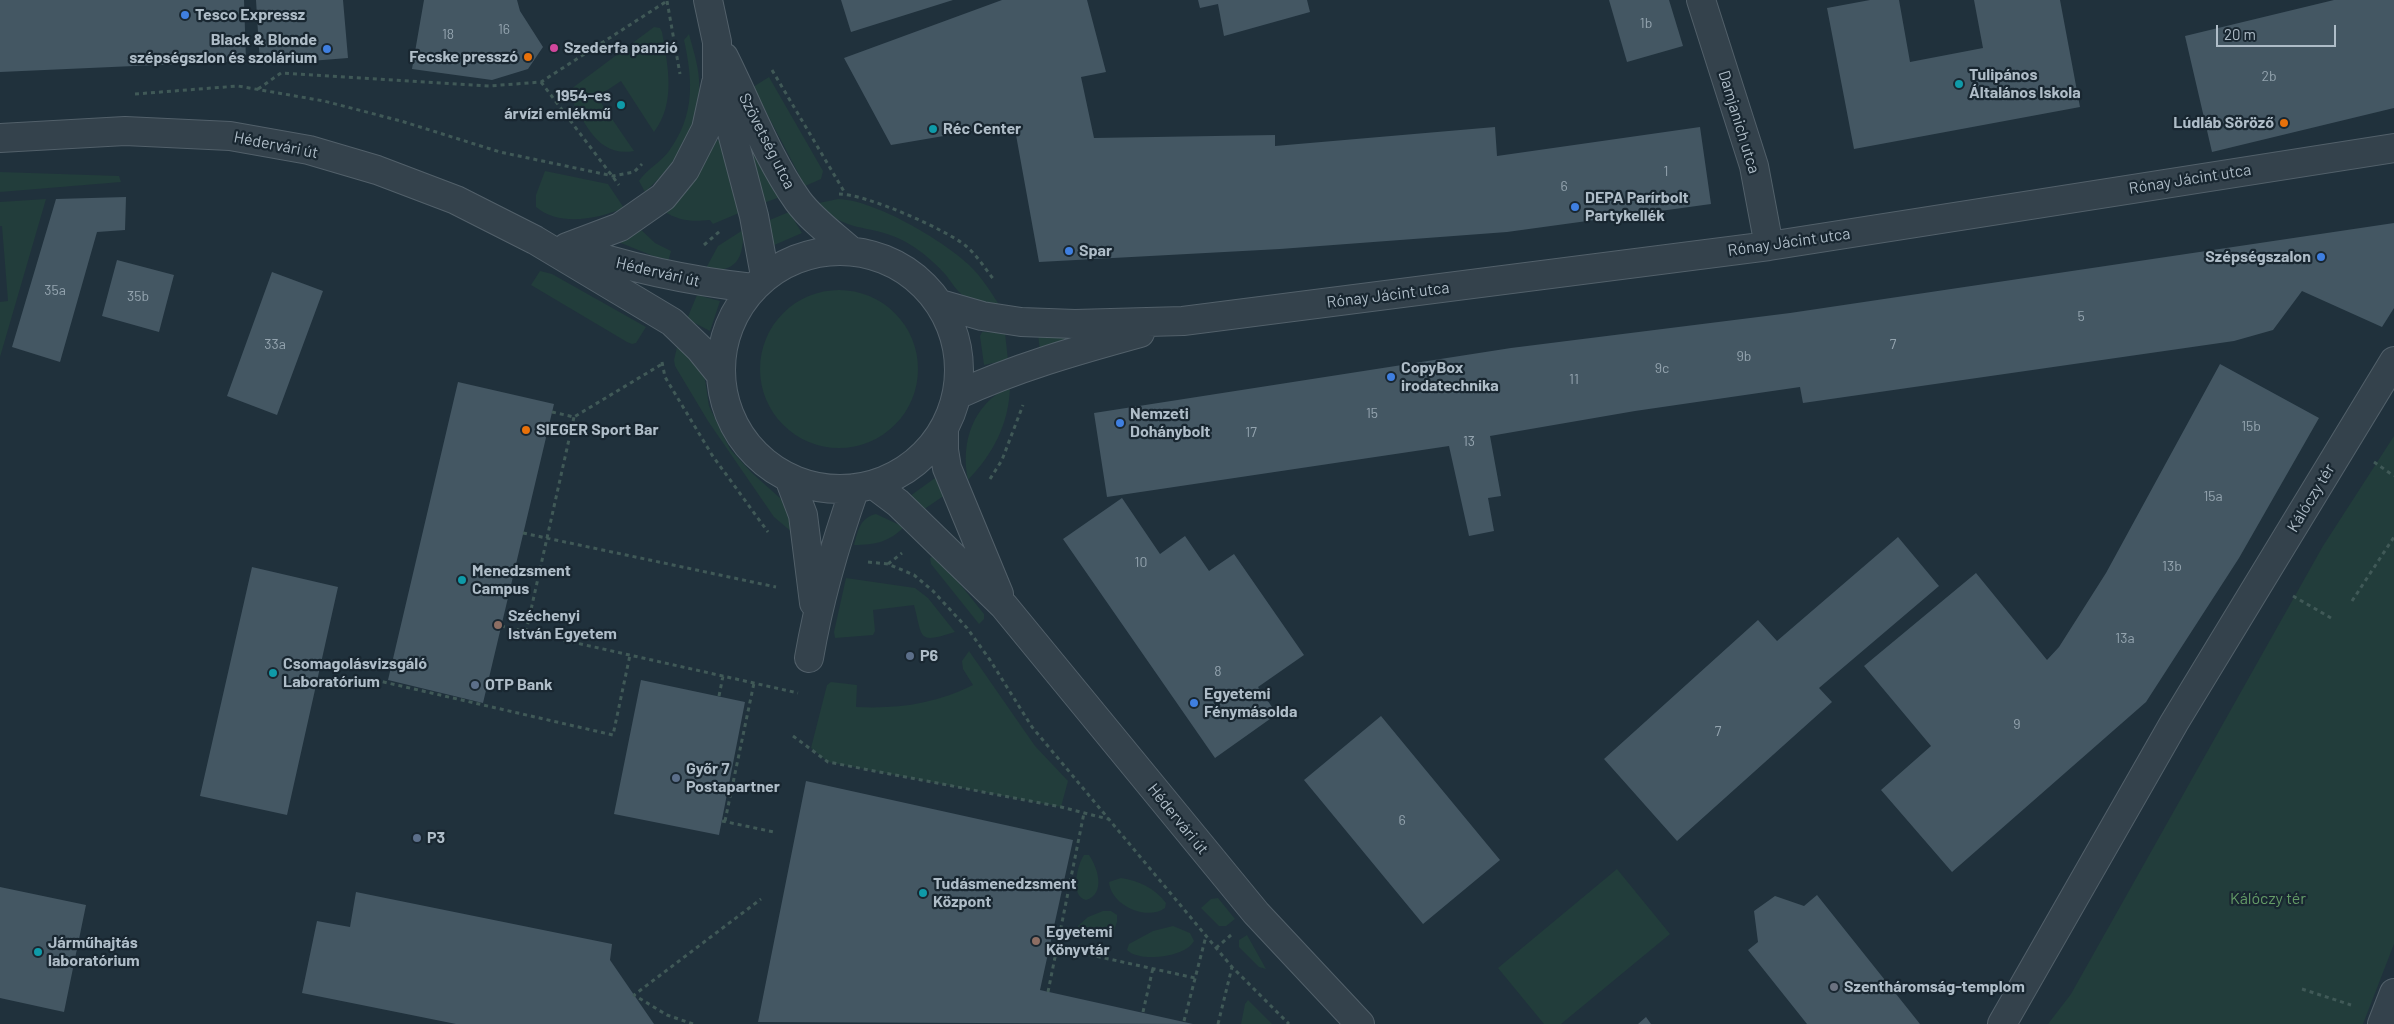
<!DOCTYPE html>
<html>
<head>
<meta charset="utf-8">
<style>
  body { margin:0 }
  #map { position:relative; width:2394px; height:1024px; overflow:hidden; background:#20313c; font-family:Barlow,sans-serif }
  canvas { display:block }
  .scale { position:absolute; left:2216px; top:25px; width:120px; height:22px; box-sizing:border-box; border:2px solid #afbdc8; border-top:0; padding-left:6px; font-size:15px; line-height:18px; white-space:nowrap; color:#afbdc8; -webkit-text-stroke:4px #192731; paint-order:stroke }
</style>
</head>
<body>
<div id="map">
<canvas width="2394" height="1024"></canvas>
<div class="scale">20 m</div>
</div>
<script>
const ctx = document.querySelector('canvas').getContext('2d');
ctx.lineJoin = 'round';
function fill(path, color) { ctx.fillStyle = color; ctx.fill(path, 'evenodd'); }
function trace(path, color, width, dash) { ctx.strokeStyle = color; ctx.lineWidth = width; ctx.lineCap = dash ? 'butt' : 'round'; ctx.setLineDash(dash || []); ctx.stroke(path); }
function drawText(font, color, halo, rows, align = 'center') {
  ctx.font = font + ' Barlow,sans-serif'; ctx.lineWidth = 4.5; ctx.setLineDash([]); ctx.textBaseline = 'middle'; ctx.strokeStyle = halo; ctx.fillStyle = color; for (const [text, x, y, turn = 0] of rows) {
    ctx.save(); ctx.translate(x, y); ctx.rotate((+turn || 0) * Math.PI / 180); ctx.textAlign = isNaN(turn) ? turn : align; if (halo) ctx.strokeText(text, 0, 0); ctx.fillText(text, 0, 0); ctx.restore();
  }
}
const green = new Path2D(`
  M654,27L660,28L662,32C668,67 676,102 654,132L621,81L597,97L634,151C596,158 584,120 567,92Z
  M689,34C693,49 698,64 699,79C702,125 678,162 645,192L639,181C646,170 661,162 669,151C695,115 693,81 684,40Z
  M769,77L823,171L821,179L805,186L753,87Z
  M717,140L721,142L739,213L713,224L710,220C691,222 680,221 663,211L714,141Z
  M753,154L780,197L761,204L749,156Z
  M545,171L608,184L624,208C597,219 560,227 536,207V195Z
  M0,172L119,176L121,182L0,192Z
  M46,199L0,357V302L8,301L2,226H0V202Z
  M838,199C875,200 942,240 968,264C982,277 991,292 1001,308C990,305 974,303 965,297C956,291 951,281 945,274C932,260 917,247 900,239C869,224 842,233 819,203Z
  M789,212L802,233L772,246L765,222Z
  M638,227L655,243L671,251L668,262L621,243L620,240Z
  M743,230C744,258 737,273 705,270L718,246Z
  M540,271L552,274L646,327L636,343L632,344L627,342L531,285Z
  M760 369a79 79 0 1 1 158 0a79 79 0 1 1-158 0Z
  M697,295L720,301L710,331L687,319Z
  M982,332L1005,333L1008,360L984,365L980,336Z
  M1038,334L1077,335L1078,342L1040,351Z
  M678,343L704,373L709,406L730,449L752,473L790,507L793,533L774,517L708,421L675,366L674,360Z
  M1010,387C1009,424 993,454 968,480C960,443 973,403 1010,387Z
  M2394,436V944L2363,1024H2048L2071,994L2323,546Z
  M935,478L945,495L923,510L910,496Z
  M876,514L904,527C889,542 875,545 854,545C858,530 860,518 876,514Z
  M936,554L984,614V619L979,624L931,564L930,558Z
  M846,578L915,588L928,598L955,632C917,644 923,639 914,605L873,610L875,631L873,635L835,638L834,632Z
  M969,651L1035,746L1068,781L1061,807L828,762L811,748L827,685L831,682L857,685L856,707C898,709 935,704 973,685L963,669L962,661Z
  M1084,855H1089C1098,868 1106,894 1086,900C1070,897 1077,865 1084,855Z
  M1617,869L1670,934L1561,1024H1544L1498,968Z
  M1121,878C1139,881 1155,888 1166,903L1165,908C1147,921 1111,906 1109,882Z
  M1218,898L1235,919L1226,926H1219L1201,908L1211,899Z
  M1103,911H1111L1117,915V922L1113,933C1101,939 1087,944 1078,932V926L1088,917Z
  M1173,926L1190,933L1194,941C1186,957 1140,963 1127,950L1129,944L1153,931Z
  M1247,935L1266,969L1259,967L1239,947V940Z
  M1248,1000L1272,1024H1241L1245,1004Z`);
const building = new Path2D(`
  M0,0H244L246,61L0,72Z
  M256,0H343L348,58L260,65Z
  M424,0H517L520,11L543,47L528,69L492,80L412,69Z
  M841,0H953L851,32Z
  M1002,0H1087L1106,72L1081,77L1094,138L1275,135V146L1495,127L1497,156L1700,127L1711,204L1507,232L1280,249L1039,262L1014,124L891,145L844,58Z
  M1198,0H1307L1310,12L1224,36L1218,4L1200,8Z
  M1609,0H1669L1683,46L1627,62Z
  M1870,0H1899L1910,62L1983,48L1974,0H2060L2080,107L1854,149L1827,8Z
  M2334,0H2394V108L2212,152L2185,36Z
  M126,197L125,230L97,232L60,362L12,347L56,199Z
  M2394,223V308L2382,327L2302,291L2273,330L2234,341L1803,403L1800,387L1635,411L1490,436L1501,496L1488,498L1494,531L1469,536L1449,446L1107,497L1094,413L1511,348L1790,313Z
  M117,260L174,275L159,332L102,316Z
  M272,272L323,291L277,415L227,396Z
  M2220,364L2319,418L2239,558L2146,702L1952,872L1881,790L1931,746L1864,666L1976,573L2047,660L2059,647L2106,573Z
  M458,382L554,404L483,703L388,680Z
  M1122,498L1160,554L1185,536L1209,571L1234,554L1304,655L1258,687L1277,714L1215,758L1063,539Z
  M1898,537L1939,586L1819,688L1832,702L1677,841L1604,759L1758,620L1777,641Z
  M252,567L338,587L287,815L200,796Z
  M641,680L745,702L719,835L614,814Z
  M1381,716L1500,860L1423,924L1304,780Z
  M806,781L1073,840L1040,990L1193,1024L758,1022Z
  M0,887L86,905L64,1012L0,998Z
  M356,892L612,944L610,960L654,1024H456L302,993L317,921L350,927Z
  M1817,895L1920,1024H1807L1748,950L1758,942L1754,911L1775,896L1804,906Z
  M1646,1017L1651,1024H1638Z`);
const path = new Path2D(`
  M667,1L680,74
  M772,70L845,193
  M541,82L619,185
  M258,89L281,73L489,86L541,82L667,1
  M135,94L238,86L324,101L401,121L500,152L613,176L634,172L642,164
  M839,194C866,194 945,229 966,246C977,255 986,270 995,281
  M704,245L720,231
  M662,362L665,377L712,455L768,532
  M552,412L574,417L662,364
  M2374,462L2394,476
  M990,479L1002,460L1023,405
  M523,533L776,587
  M868,562L888,564L914,575L933,591L967,628L990,660L1032,727L1232,967L1289,1024
  M888,564L902,553
  M2293,596L2331,618
  M2352,601L2394,537
  M501,626L798,693
  M526,632L574,417
  M375,680L613,735L630,655
  M719,696L723,676
  M793,736L828,762L1061,807L1108,819
  M722,821L774,832
  M725,821L754,683
  M1050,946L1195,978
  M1216,948L1231,935
  M2302,989L2351,1005
  M1048,992L1084,813
  M1143,1012L1153,968
  M1184,1021L1206,936
  M693,1024L667,1015L634,995L761,899
  M1218,1024L1232,967`);
const minor = new Path2D(`
  M708,0L717,42V76L754,216L765,276
  M1701,0L1754,166L1769,246
  M724,57C748,105 767,157 798,201C812,220 833,235 851,251
  M0,138L125,131L230,136L309,150L377,170L456,200L535,240L672,322L700,349L721,375
  M567,247L620,227L663,197L685,170L706,129L716,83
  M567,247C628,268 689,281 753,288
  M721 370a119 119 0 1 1 238 0a119 119 0 1 1-238 0Z
  M940,304L982,316L1021,322L1075,324L1183,321L1769,246L2394,148
  M957,395C1015,368 1078,350 1140,333
  M944,429V450L947,468L999,594
  M789,478L803,515L814,603
  M874,485L898,503L1004,606L1256,913L1360,1024
  M809,658C819,600 835,544 855,488
  M2002,1024L2174,723L2394,361
  M2382,1024L2394,993`);
const markers = [
  [185,15,5,"#3f7fe0"],
  [554,48,5,"#d1479c"],
  [327,49,5,"#3f7fe0"],
  [528,57,5,"#e8710a"],
  [1959,84,5,"#0f9aa8"],
  [621,105,5,"#0f9aa8"],
  [2284,123,5,"#e8710a"],
  [933,129,5,"#0f9aa8"],
  [1575,207,5,"#3f7fe0"],
  [1069,251,5,"#3f7fe0"],
  [2321,257,5,"#3f7fe0"],
  [1391,377,5,"#3f7fe0"],
  [1120,423,5,"#3f7fe0"],
  [526,430,5,"#e8710a"],
  [462,580,5,"#0f9aa8"],
  [498,625,5,"#8d6e63"],
  [910,656,5,"#5c6f8a"],
  [273,673,5,"#0f9aa8"],
  [475,685,5,"#5c6f8a"],
  [1194,703,5,"#3f7fe0"],
  [676,778,5,"#5c6f8a"],
  [417,838,5,"#5c6f8a"],
  [923,893,5,"#0f9aa8"],
  [1036,941,5,"#8d6e63"],
  [38,952,5,"#0f9aa8"],
  [1834,987,5,"#6b7280"]
];
const numberNames = [
  ["1b",1646,23],
  ["16",504,29],
  ["18",448,34],
  ["2b",2269,76],
  ["1",1666,171],
  ["6",1564,186],
  ["35a",55,290],
  ["35b",138,296],
  ["5",2081,316],
  ["33a",275,344],
  ["7",1893,344],
  ["9b",1744,356],
  ["9c",1662,368],
  ["11",1574,379],
  ["15",1372,413],
  ["15b",2251,426],
  ["17",1251,432],
  ["13",1469,441],
  ["15a",2213,496],
  ["10",1141,562],
  ["13b",2172,566],
  ["13a",2125,638],
  ["8",1218,671],
  ["9",2017,724],
  ["7",1718,731],
  ["6",1402,820]
];
const poiNames = [
  ["Tesco Expressz",195,15],
  ["Black & Blonde",317,40,"right"],
  ["szépségszlon és szolárium",317,58,"right"],
  ["Szederfa panzió",564,48],
  ["Fecske presszó",518,57,"right"],
  ["Tulipános",1969,75],
  ["Általános Iskola",1969,93],
  ["1954-es",611,96,"right"],
  ["árvízi emlékmű",611,114,"right"],
  ["Lúdláb Söröző",2274,123,"right"],
  ["Réc Center",943,129],
  ["DEPA Parírbolt",1585,198],
  ["Partykellék",1585,216],
  ["Spar",1079,251],
  ["Szépségszalon",2311,257,"right"],
  ["CopyBox",1401,368],
  ["irodatechnika",1401,386],
  ["Nemzeti",1130,414],
  ["Dohánybolt",1130,432],
  ["SIEGER Sport Bar",536,430],
  ["Menedzsment",472,571],
  ["Campus",472,589],
  ["Széchenyi",508,616],
  ["István Egyetem",508,634],
  ["P6",920,656],
  ["Csomagolásvizsgáló",283,664],
  ["Laboratórium",283,682],
  ["OTP Bank",485,685],
  ["Egyetemi",1204,694],
  ["Fénymásolda",1204,712],
  ["Győr 7",686,769],
  ["Postapartner",686,787],
  ["P3",427,838],
  ["Tudásmenedzsment",933,884],
  ["Központ",933,902],
  ["Egyetemi",1046,932],
  ["Könyvtár",1046,950],
  ["Járműhajtás",48,943],
  ["laboratórium",48,961],
  ["Szentháromság-templom",1844,987]
];
const streetNames = [
  ["Damjanich utca",1739,122,73],
  ["Szövetség utca",767,141,63],
  ["Hédervári út",276,145,11],
  ["Rónay Jácint utca",2190,179,-9],
  ["Rónay Jácint utca",1789,242,-8],
  ["Hédervári út",658,272,13],
  ["Rónay Jácint utca",1388,295,-7],
  ["Kálóczy tér",2311,498,-59],
  ["Hédervári út",1178,819,51]
];
const parkNames = [
  ["Kálóczy tér",2268,899]
];
fill(green, '#223d3b');
fill(building, '#445763');
trace(minor, '#52606a', 30);
trace(path, '#405957', 3, [4, 4]);
trace(minor, '#34424c', 28);
for (const [x, y, r, color] of markers) { const dot = new Path2D(); dot.arc(x, y, r, 0, 2 * Math.PI); ctx.fillStyle = color; ctx.fill(dot); trace(dot, '#192731', 2); }
drawText('14px', '#94a4af', null, numberNames);
drawText('bold 16px', '#afbdc8', '#192731', poiNames, 'left');
drawText('16px', '#afbdc8', '#192731', streetNames);
drawText('16px', '#649b67', '#192731', parkNames);
</script>
</body>
</html>
